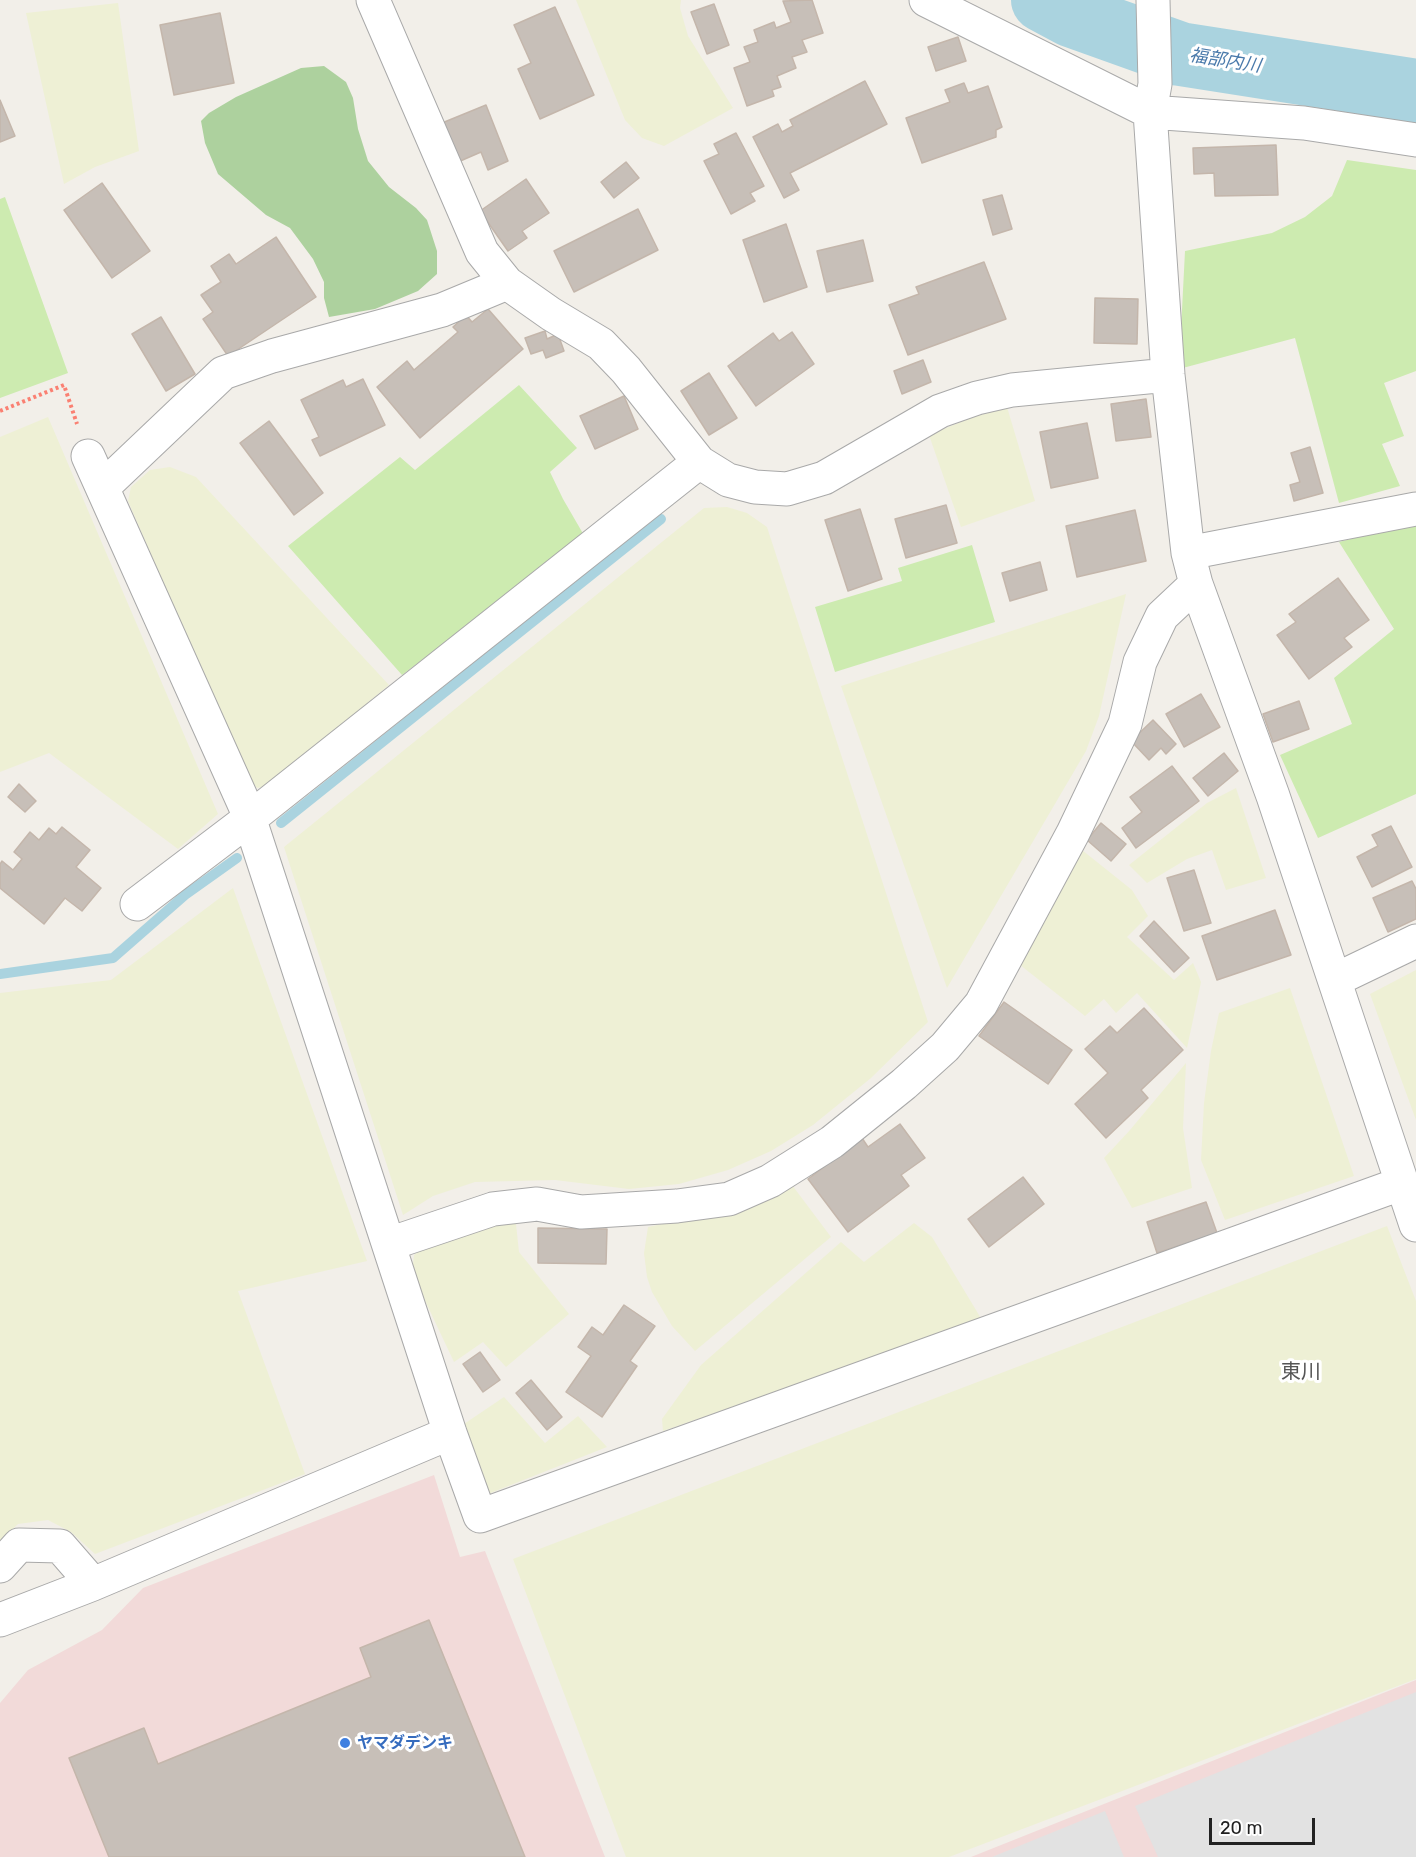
<!DOCTYPE html>
<html>
<head>
<meta charset="utf-8">
<style>
  body { margin:0 }
  #map { position:relative; width:1416px; height:1857px; overflow:hidden; background:#f2efe9; font-family:Rubik,sans-serif }
  canvas { display:block }
  .scale { position:absolute; left:1209px; top:1818px; width:106px; height:27px; box-sizing:border-box; border:3px solid #222; border-top:0; padding-left:8px; font-size:18px; line-height:21px; white-space:nowrap; color:#222; -webkit-text-stroke:4px #fff; paint-order:stroke }
</style>
</head>
<body>
<div id="map">
<canvas width="1416" height="1857"></canvas>
<div class="scale">20 m</div>
</div>
<script>
const ctx = document.querySelector('canvas').getContext('2d');
ctx.lineJoin = 'round';
function fill(path, color) { ctx.fillStyle = color; ctx.fill(path, 'evenodd'); }
function trace(path, color, width, dash) { ctx.strokeStyle = color; ctx.lineWidth = width; ctx.lineCap = dash ? 'butt' : 'round'; ctx.setLineDash(dash || []); ctx.stroke(path); }
function drawText(font, color, halo, rows, align = 'center') {
  ctx.font = font + ' Rubik,"Noto Sans JP",sans-serif'; ctx.lineWidth = 6; ctx.setLineDash([]); ctx.textBaseline = 'middle'; ctx.strokeStyle = halo; ctx.fillStyle = color; for (const [text, x, y, turn = 0] of rows) {
    ctx.save(); ctx.translate(x, y); ctx.rotate((+turn || 0) * Math.PI / 180); ctx.textAlign = isNaN(turn) ? turn : align; if (halo) ctx.strokeText(text, 0, 0); ctx.fillText(text, 0, 0); ctx.restore();
  }
}
const commercial = new Path2D(`
  M434,1475L460,1557L485,1551L605,1857H0V1703L28,1670L102,1630L143,1588Z
  M1416,1680V1857H971L1114,1800Z`);
const farmland = new Path2D(`
  M576,0H681L680,8L688,36L733,108L664,146L642,138L625,120Z
  M118,3L139,151L95,167L64,184L26,13Z
  M1007,407L1035,501L961,527L929,435L968,419Z
  M48,417L218,814L178,849L49,753L0,772V437Z
  M170,467L196,477L389,685L269,786L257,788L246,776L128,501L131,487L150,470Z
  M727,507L747,513L767,527L928,1022L871,1078L813,1125L771,1151L728,1170L679,1184L629,1189L555,1180L475,1182L433,1196L403,1215L284,847L704,508Z
  M1126,594L1099,716L1086,751L947,988L841,686Z
  M1236,788L1266,878L1226,890L1212,850L1187,859L1147,883L1129,865L1207,803Z
  M1077,846L1132,890L1148,916L1127,937L1174,980L1193,963L1201,982L1187,1048L1137,993L1116,1013L1104,999L1085,1016L1015,961Z
  M233,888L367,1261L238,1291L305,1474L95,1554L71,1532L48,1520L18,1524L0,1541V993L111,980Z
  M1416,970V1120L1370,994Z
  M1290,988L1354,1176L1225,1220L1201,1160L1204,1103L1211,1051L1219,1013Z
  M1186,1063L1183,1128L1192,1188L1132,1208L1104,1158L1130,1130Z
  M792,1185L831,1237L695,1351L672,1326L652,1292L647,1277L644,1253L648,1227L708,1214Z
  M491,1223L516,1224L519,1252L569,1314L506,1367L483,1342L454,1362L412,1273L414,1255L429,1243Z
  M914,1223L932,1237L982,1320L663,1431L662,1419L701,1365L841,1242L864,1262Z
  M1387,1226L1416,1301V1679L949,1857H626L513,1559Z
  M504,1397L545,1443L578,1416L607,1447L488,1494L464,1424Z`);
const grass = new Path2D(`
  M1347,160L1416,170V371L1384,383L1404,436L1382,444L1400,486L1339,503L1295,338L1179,369L1185,251L1272,233L1305,217L1332,196Z
  M5,197L68,373L0,398V199Z
  M519,385L577,448L550,472L563,499L585,537L402,675L288,546L400,457L415,470Z
  M1416,522V794L1318,838L1280,755L1352,724L1334,678L1394,629L1339,542Z
  M972,545L995,622L835,672L815,607L902,581L898,568Z`);
const forest = new Path2D(`
  M324,66L346,82L353,98L358,129L368,161L389,187L416,208L427,220L437,251V274L418,291L375,309L329,317L324,298V282L313,259L290,228L266,215L218,174L205,143L201,121L209,113L236,97L301,68Z`);
const parking = new Path2D(`
  M1416,1692V1857H1158L1135,1806Z
  M1105,1811L1124,1857H992Z`);
const stream = new Path2D(`
  M281,823L661,519
  M0,974L113,958L185,895L237,858`);
const river = new Path2D(`
  M1043,0L1071,15L1180,54L1416,91`);
const building = new Path2D(`
  M812,0L823,33L802,40L807,52L792,57L796,68L777,76L781,87L772,90L774,96L747,106L734,68L750,62L744,47L758,42L754,30L774,22L776,28L791,22L783,1Z
  M714,4L729,45L707,54L691,12Z
  M555,7L594,95L540,119L518,69L531,63L514,25Z
  M220,13L234,83L174,95L160,25Z
  M958,37L966,61L936,71L928,47Z
  M865,81L887,124L790,173L799,190L784,198L753,137L778,124L782,132L793,126L790,120Z
  M964,83L968,93L988,86L1002,127L996,130V137L922,163L906,118L950,102L945,90Z
  M0,100L15,136L0,142Z
  M486,105L508,161L488,170L481,152L458,162L442,123Z
  M736,133L764,186L750,193L755,201L731,214L704,161L719,154L714,144Z
  M1276,145L1278,195L1215,196L1214,173L1194,174L1193,148Z
  M626,162L639,178L614,198L601,182Z
  M526,179L549,213L522,231L527,238L508,251L480,211Z
  M102,183L150,251L112,278L64,210Z
  M1002,195L1012,229L993,235L983,200Z
  M638,209L658,250L574,292L554,251Z
  M786,224L807,287L764,302L743,240Z
  M276,237L316,297L228,356L203,319L213,312L201,295L221,282L211,266L229,254L236,264Z
  M863,240L873,281L827,292L817,251Z
  M984,262L1006,319L908,355L889,305L919,294L916,287Z
  M1095,298L1138,299L1137,344L1094,343Z
  M488,309L523,349L420,438L377,387L407,361L414,370L458,332L453,327L466,315L472,322Z
  M161,317L195,374L166,391L132,334Z
  M545,331L547,339L558,334L564,351L546,358L543,350L531,354L525,338Z
  M792,332L814,364L756,406L728,366L773,333L779,341Z
  M923,360L931,382L902,394L894,371Z
  M709,373L737,418L709,435L681,391Z
  M363,379L385,425L320,456L312,440L319,437L301,400L343,380L346,387Z
  M624,396L638,429L595,449L580,416Z
  M1146,399L1151,437L1116,441L1111,404Z
  M269,421L323,493L294,515L240,443Z
  M1087,423L1098,478L1051,488L1040,432Z
  M1310,447L1323,493L1294,501L1290,485L1300,482L1291,453Z
  M946,505L957,543L906,558L895,519Z
  M860,509L882,579L848,591L825,520Z
  M1135,510L1146,561L1077,577L1066,526Z
  M1040,562L1047,590L1010,601L1002,573Z
  M1338,578L1369,620L1344,638L1352,647L1309,679L1277,635L1296,622L1289,614Z
  M1201,694L1220,727L1184,747L1166,714Z
  M1299,701L1309,729L1273,742L1263,714Z
  M1153,720L1176,744L1166,754L1161,748L1149,760L1131,741Z
  M1224,753L1238,771L1208,796L1193,778Z
  M1172,766L1199,801L1136,848L1122,828L1142,812L1130,797Z
  M19,784L36,801L25,812L8,797Z
  M1101,823L1126,844L1111,861L1087,840Z
  M1391,826L1412,867L1372,887L1357,857L1378,846L1372,835Z
  M62,827L90,850L76,867L101,888L82,911L65,898L44,924L0,888V864L2,861L13,870L22,859L14,852L30,832L39,840L49,828L56,834Z
  M1194,870L1211,923L1184,931L1167,878Z
  M1412,881L1416,889V919L1388,932L1373,898Z
  M1275,910L1291,955L1217,980L1202,936Z
  M1154,921L1189,958L1174,972L1140,936Z
  M1004,1002L1072,1050L1048,1084L979,1036Z
  M1144,1008L1183,1050L1141,1090L1148,1098L1106,1138L1075,1104L1108,1073L1085,1049L1110,1026L1117,1033Z
  M900,1124L925,1158L901,1175L909,1186L848,1232L808,1179L862,1138L868,1147Z
  M1023,1177L1044,1204L989,1247L968,1219Z
  M1206,1202L1217,1233L1157,1253L1147,1222Z
  M538,1228L607,1229L606,1264L538,1263Z
  M624,1305L655,1326L630,1361L637,1366L602,1417L566,1392L591,1356L578,1347L592,1327L603,1335Z
  M480,1352L500,1380L483,1392L463,1364Z
  M531,1380L562,1417L547,1430L516,1393Z
  M429,1620L525,1857H109L69,1758L144,1728L158,1764L371,1677L360,1648Z`);
const path = new Path2D(`
  M0,411L64,385L77,424`);
const street = new Path2D(`
  M373,0L482,252L507,283L551,314L601,344L626,370L699,462L728,480L755,487L787,489L824,478L940,411L977,398L1012,390L1168,375
  M926,0L1150,112L1304,123L1416,140
  M1153,0L1155,84L1150,112L1168,375L1188,553L1196,584L1273,796L1416,1225
  M88,456L246,808L450,1433L480,1516L1403,1183
  M103,487L223,373L272,356L442,310L507,283
  M1188,553L1416,509
  M137,904L249,819L699,462
  M1335,980L1416,941
  M389,1244L493,1209L537,1204L581,1212L677,1206L729,1199L770,1181L832,1142L904,1084L945,1047L981,1004L1073,833L1125,724L1140,662L1162,616L1196,584
  M0,1566L19,1545L60,1546L93,1584
  M0,1620L93,1584L450,1433`);
const markers = [
  [345,1743,6,"#3f7fe0"]
];
const shopNames = [
  ["ヤマダデンキ",357,1743]
];
const waterNames = [
  ["福部内川",1225,61,9]
];
const quarterNames = [
  ["東川",1301,1372]
];
fill(commercial, '#f2dad9');
fill(farmland, '#eef0d5');
fill(grass, '#cdebb0');
fill(forest, '#add19e');
fill(parking, '#e2e2e2');
trace(stream, '#aad3df', 10);
trace(river, '#aad3df', 64);
fill(building, '#c7bfb8');
trace(building, '#c4b6ab', 1.5);
trace(street, '#a9a9a9', 35);
trace(path, '#fa8072', 4, [3, 3]);
trace(street, '#fff', 33);
for (const [x, y, r, color] of markers) { const dot = new Path2D(); dot.arc(x, y, r, 0, 2 * Math.PI); ctx.fillStyle = color; ctx.fill(dot); trace(dot, '#fff', 2); }
drawText('bold 16px', '#366cbe', '#fff', shopNames, 'left');
drawText('italic 18px', '#4a7aab', '#fff', waterNames);
drawText('20px', '#555', '#fff', quarterNames);
</script>
</body>
</html>
